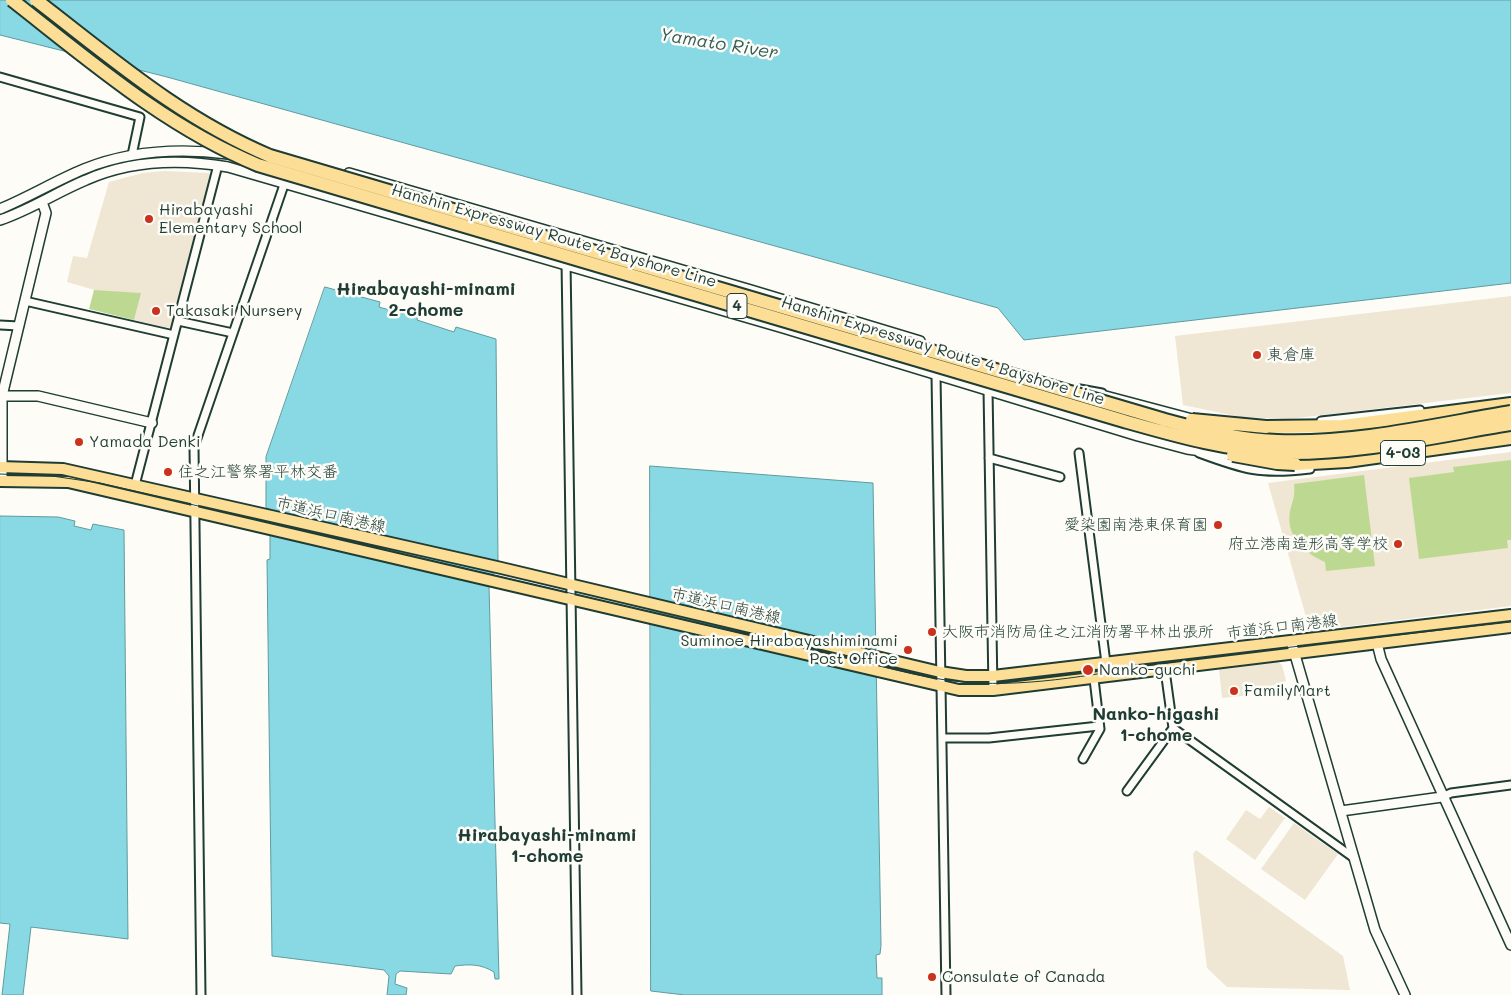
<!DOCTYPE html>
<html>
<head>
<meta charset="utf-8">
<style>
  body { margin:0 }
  canvas { display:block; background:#fdfcf7 }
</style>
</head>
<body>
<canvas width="1511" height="995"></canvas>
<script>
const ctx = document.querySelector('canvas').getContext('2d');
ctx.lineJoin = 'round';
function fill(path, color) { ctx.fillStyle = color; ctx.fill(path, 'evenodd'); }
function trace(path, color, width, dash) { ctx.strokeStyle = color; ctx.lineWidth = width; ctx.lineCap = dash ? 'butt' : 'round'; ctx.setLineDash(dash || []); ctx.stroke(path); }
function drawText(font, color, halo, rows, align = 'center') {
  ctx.font = font + ' Mali,"Klee One",sans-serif'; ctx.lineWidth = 5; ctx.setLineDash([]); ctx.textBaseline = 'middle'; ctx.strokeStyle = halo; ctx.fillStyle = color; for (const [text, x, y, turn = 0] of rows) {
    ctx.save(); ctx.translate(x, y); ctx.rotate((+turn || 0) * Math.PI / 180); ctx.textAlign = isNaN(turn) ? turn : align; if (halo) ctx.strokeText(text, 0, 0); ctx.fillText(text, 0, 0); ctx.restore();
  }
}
const built = new Path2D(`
  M164,171L209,173L212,177L172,326L169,328L134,320L140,293L98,291L67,282L73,256L87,258L109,182L143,173Z
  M1511,296V393L1288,419L1240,417L1183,405L1175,336Z
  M1511,452V606L1310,631L1268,483Z
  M1278,662L1282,665L1286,681L1242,696L1222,698L1219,669Z
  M1269,807L1285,818L1255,860L1226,839L1246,810L1260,819Z
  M1294,823L1338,854L1305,900L1261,869Z
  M1196,850L1343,956L1350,990L1227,987L1207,968L1193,854Z`);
const green = new Path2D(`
  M94,290L141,293L134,320L89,309Z
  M1511,460V540H1507L1508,548L1419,559L1409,478L1454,472L1453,467Z
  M1364,475L1375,566L1326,571L1325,562C1304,553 1283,534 1291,507C1294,497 1295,494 1294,484Z`);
const water = new Path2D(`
  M0,0H1511V283L1024,340L998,308L167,77L0,35Z
  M325,287L380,302L379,307L403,314L404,309L418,314L417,320L454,332L456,327L496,339L498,560L489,586L499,979H495L494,972C481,964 470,964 455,966L451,974L400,971L396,974L395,984L407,988L406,995H387L389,976L384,970L272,956L267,560L270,559V536L266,506V457Z
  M650,466L873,483L881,945L880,954L876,955L877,978H882V995H685L651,991Z
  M0,516L58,517L75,521L74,526L91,530L93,524L124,530L128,939L31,927L23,995H2L10,924L0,923Z`);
const street = new Path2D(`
  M0,77L140,117L132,155
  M566,261L577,995
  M25,301L174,335
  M178,321L233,333
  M0,325L19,326
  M938,371L936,375L946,995
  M988,389L993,690
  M1080,389L1102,393
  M1321,421L1420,410
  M1079,453L1106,663
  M1199,453C1245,470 1260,475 1310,469
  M989,458L1060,477
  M135,485L218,165
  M1165,670L1173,728L1354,858
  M942,738H989L1099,726
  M1083,759L1100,729L1094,679
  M1127,791L1173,728
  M1442,797L1451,793L1511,785
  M201,995L194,447L286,179`);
const secondary = new Path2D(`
  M349,173L751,290L920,341
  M0,209C29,197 55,181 84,169C131,150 179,148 228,154
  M0,220C30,210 57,192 86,180C131,160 181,159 228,167L783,328L1138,436L1187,449L1238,456
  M1098,394L1196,420
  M0,396H38L152,423
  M1263,432H1340
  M1489,434L1511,431
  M2,481V396L46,213L42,202
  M1291,641L1375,930L1405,995
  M1377,643L1381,659L1511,945
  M1341,811L1442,797`);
const primary = new Path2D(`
  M0,467L63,469L497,567L940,672L966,676H993L1511,615
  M0,481L68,482L959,690H993L1511,627`);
const highway = new Path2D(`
  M1266,427L1343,426L1511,404
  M1295,464L1347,461L1511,438`);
const tram = new Path2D(`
  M0,474L52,476L100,483L847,658C890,668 935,682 980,683C1047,686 1114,670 1180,661C1290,646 1401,635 1511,622`);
const highwayBridge = new Path2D(`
  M12,0C90,61 166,127 258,165L1124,421C1177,436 1229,451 1284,453C1360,454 1437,436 1511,424
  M36,0C113,59 180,118 270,156L1165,420C1202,430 1239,440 1277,441C1355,444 1434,425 1511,412
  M1192,420L1266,427
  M1233,455L1277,463L1295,464`);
const markers = [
  [149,219,5,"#c8321e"],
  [156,311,5,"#c8321e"],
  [1257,355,5,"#c8321e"],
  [79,442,5,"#c8321e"],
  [168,472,5,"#c8321e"],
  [1218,525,5,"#c8321e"],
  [1398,544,5,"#c8321e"],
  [932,632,5,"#c8321e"],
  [908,650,5,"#c8321e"],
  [1088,670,6,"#c8321e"],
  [1234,691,5,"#c8321e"],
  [932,977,5,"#c8321e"]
];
const shields = [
  [737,306,20],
  [1403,453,45]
];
const shieldNames = [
  ["4",737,306],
  ["4-03",1403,453]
];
const poiNames = [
  ["Hirabayashi",159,210],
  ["Elementary School",159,228],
  ["Takasaki Nursery",166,311],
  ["東倉庫",1267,355],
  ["Yamada Denki",89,442],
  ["住之江警察署平林交番",178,472],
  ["愛染園南港東保育園",1208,525,"right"],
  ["府立港南造形高等学校",1388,544,"right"],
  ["大阪市消防局住之江消防署平林出張所",942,632],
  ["Suminoe Hirabayashiminami",898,641,"right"],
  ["Post Office",898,659,"right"],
  ["Nanko-guchi",1099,670],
  ["FamilyMart",1244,691],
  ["Consulate of Canada",942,977]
];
const streetNames = [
  ["Hanshin Expressway Route 4 Bayshore Line",554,236,16],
  ["Hanshin Expressway Route 4 Bayshore Line",943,351,17],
  ["市道浜口南港線",331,515,13],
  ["市道浜口南港線",726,606,13],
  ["市道浜口南港線",1282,627,-7]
];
const waterNames = [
  ["Yamato River",719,44,9]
];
const neighbourhoodNames = [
  ["Hirabayashi-minami",426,289],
  ["2-chome",426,310],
  ["Nanko-higashi",1156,714],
  ["1-chome",1156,735],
  ["Hirabayashi-minami",547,835],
  ["1-chome",547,856]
];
fill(built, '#efe6d4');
fill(green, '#bdd991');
fill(water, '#89d9e5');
trace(water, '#5f9b9e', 1);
trace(street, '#1f3d34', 11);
trace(secondary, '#1f3d34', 12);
trace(primary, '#1f3d34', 14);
trace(highway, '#1f3d34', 16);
trace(street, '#fdfcf7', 7);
trace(secondary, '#fdfcf7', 9);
trace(primary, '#fcde96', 10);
trace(highway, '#fcde96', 12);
trace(tram, '#1f3d34', 1);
trace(highwayBridge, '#1f3d34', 16, []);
trace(highwayBridge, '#fcde96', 12);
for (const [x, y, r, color] of markers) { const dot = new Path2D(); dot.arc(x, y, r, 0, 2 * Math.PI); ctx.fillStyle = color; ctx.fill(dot); trace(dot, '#fdfcf7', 2); }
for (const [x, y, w] of shields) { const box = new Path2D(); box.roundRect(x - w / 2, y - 12.5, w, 25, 4); ctx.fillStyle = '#fdfcf7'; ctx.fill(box); trace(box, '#1f3d34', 1); }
drawText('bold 15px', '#1f3d34', null, shieldNames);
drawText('16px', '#1f3d34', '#fdfcf7', poiNames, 'left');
drawText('16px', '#1f3d34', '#fdfcf7', streetNames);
drawText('italic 18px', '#345c57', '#fdfcf7', waterNames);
drawText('bold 18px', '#1f3d34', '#fdfcf7', neighbourhoodNames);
</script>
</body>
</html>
